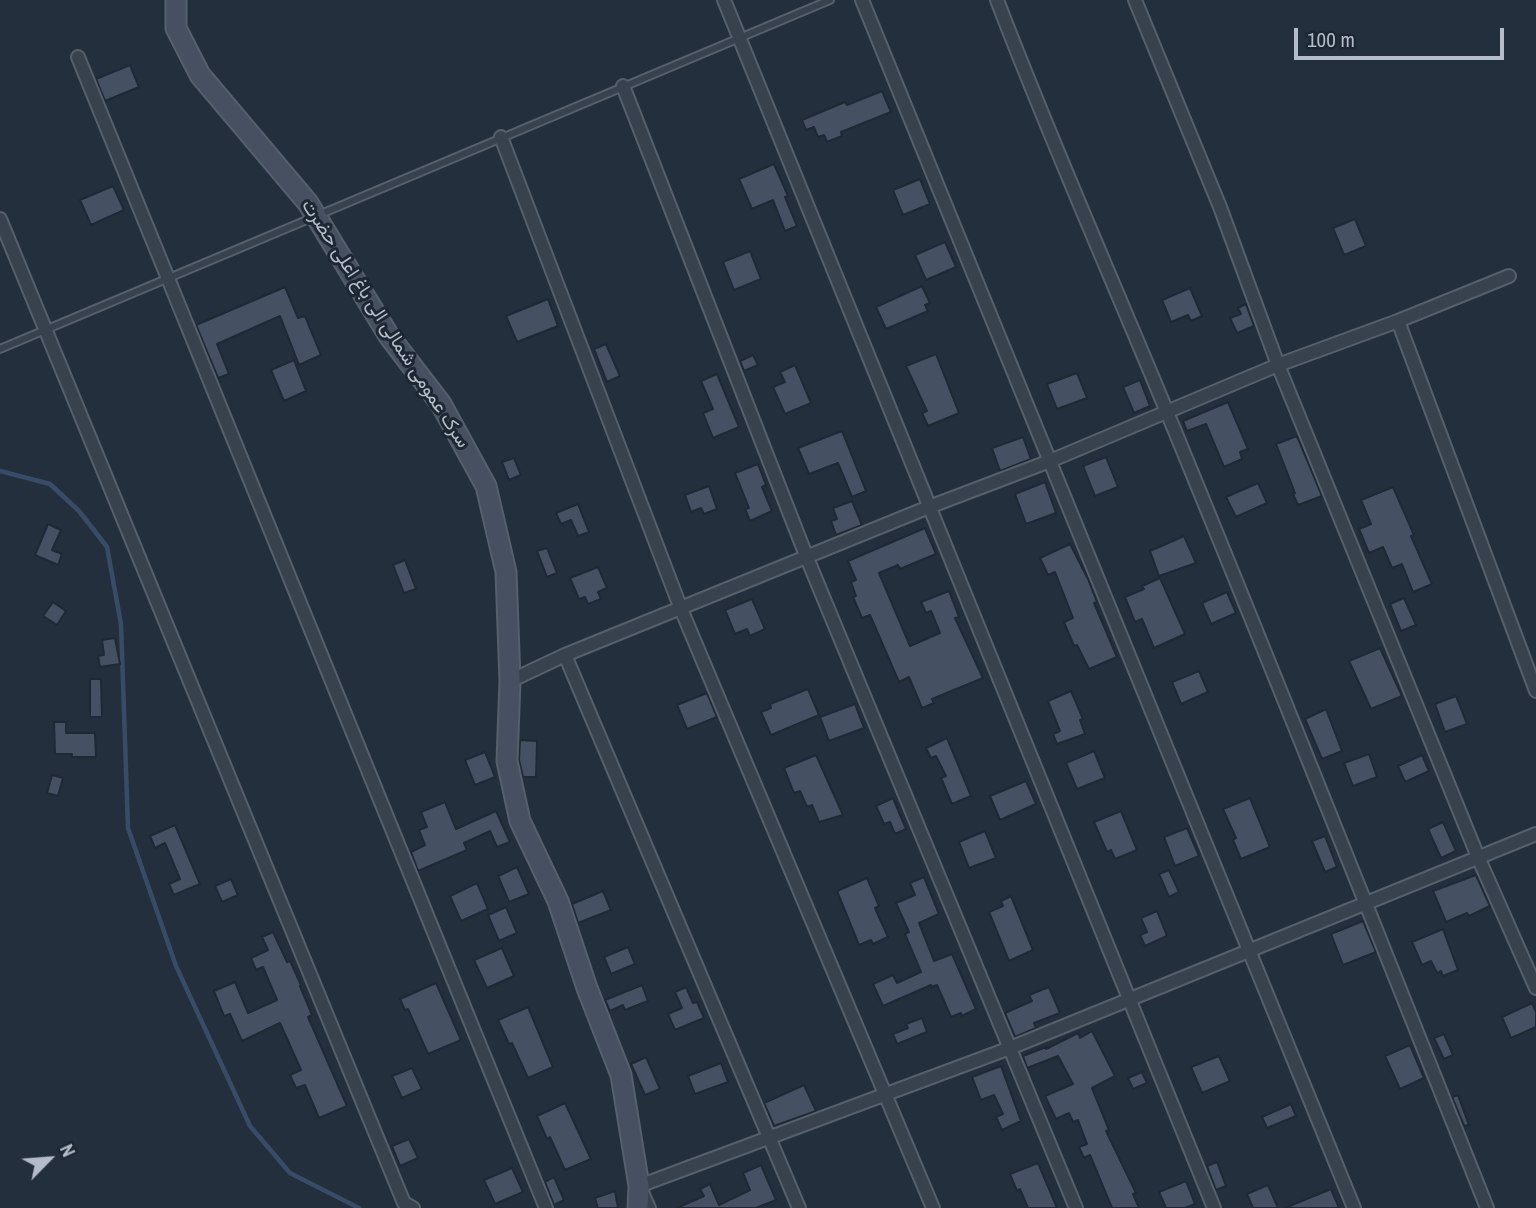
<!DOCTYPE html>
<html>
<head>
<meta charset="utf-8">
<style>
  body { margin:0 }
  #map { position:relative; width:1536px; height:1208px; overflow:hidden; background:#242f3e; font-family:"Archivo Narrow",sans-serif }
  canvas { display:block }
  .north { position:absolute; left:14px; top:1124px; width:70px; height:70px; -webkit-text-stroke:5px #1d2633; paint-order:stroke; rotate:65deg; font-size:19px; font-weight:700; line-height:28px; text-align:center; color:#b4bcc9 }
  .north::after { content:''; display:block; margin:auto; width:24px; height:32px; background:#b4bcc9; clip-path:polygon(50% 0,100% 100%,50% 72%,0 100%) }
  .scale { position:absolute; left:1294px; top:28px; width:210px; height:32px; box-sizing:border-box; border:4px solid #b4bcc9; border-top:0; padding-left:9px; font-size:21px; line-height:24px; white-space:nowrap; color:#b4bcc9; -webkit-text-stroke:5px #1d2633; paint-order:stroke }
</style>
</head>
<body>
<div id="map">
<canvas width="1536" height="1208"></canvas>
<div class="north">N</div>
<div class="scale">100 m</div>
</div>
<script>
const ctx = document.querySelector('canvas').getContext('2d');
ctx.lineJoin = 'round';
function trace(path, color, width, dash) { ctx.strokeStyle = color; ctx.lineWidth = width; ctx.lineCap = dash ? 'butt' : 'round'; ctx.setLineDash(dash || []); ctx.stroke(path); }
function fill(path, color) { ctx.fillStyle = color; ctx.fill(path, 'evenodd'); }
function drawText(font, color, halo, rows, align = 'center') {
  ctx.font = font + ' "Archivo Narrow",Vazirmatn,sans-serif'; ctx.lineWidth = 6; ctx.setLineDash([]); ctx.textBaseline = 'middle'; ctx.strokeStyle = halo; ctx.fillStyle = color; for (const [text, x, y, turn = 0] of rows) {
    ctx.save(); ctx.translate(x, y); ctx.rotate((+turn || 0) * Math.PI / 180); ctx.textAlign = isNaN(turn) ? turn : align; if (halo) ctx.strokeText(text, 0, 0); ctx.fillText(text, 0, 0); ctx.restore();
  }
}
const stream = new Path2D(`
  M0,471L50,484L79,511L107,547L121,624L128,828L176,966L250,1126L290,1173L359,1208`);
const building = new Path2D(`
  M130,65L139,87L105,101L96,79Z
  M882,91L891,112L841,132L842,136L827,142L824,135L818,137L814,127L806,130L802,120L845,102L847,105Z
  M774,164L788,196L785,197L797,226L785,231L773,200L752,209L739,179Z
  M920,179L930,204L903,215L893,190Z
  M113,186L124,210L91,225L80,200Z
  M1355,219L1366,246L1344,255L1333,228Z
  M945,242L956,267L926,280L915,255Z
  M750,251L761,279L734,290L723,262Z
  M922,286L930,303L925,305L928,311L886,329L876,307Z
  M285,287L298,318L305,316L321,355L299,365L280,316L217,344L229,374L218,378L196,325Z
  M1190,288L1202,316L1191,321L1188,315L1171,322L1162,300Z
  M548,299L558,326L517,342L506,316Z
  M1246,304L1254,326L1237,333L1230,318L1241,314L1238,308Z
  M606,344L620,376L607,382L594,349Z
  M936,354L959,413L928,426L922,413L927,411L906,366Z
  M753,355L758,365L744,371L740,361Z
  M294,360L306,391L284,401L271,370Z
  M795,365L811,403L785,414L773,387L785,382L780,372Z
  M1077,373L1087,398L1057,409L1047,384Z
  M717,374L739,427L713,438L703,413L713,409L701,381Z
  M1140,380L1150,406L1134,413L1123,387Z
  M1228,402L1248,449L1240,452L1242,459L1224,467L1206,424L1187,431L1183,421Z
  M842,431L866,491L852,497L838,463L809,474L798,448Z
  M1297,436L1322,496L1298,505L1293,494L1295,493L1276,444Z
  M1023,437L1031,459L1000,471L992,448Z
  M1106,457L1118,487L1095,496L1083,466Z
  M514,458L521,475L509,480L502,462Z
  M758,464L766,485L762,487L772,511L750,521L745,509L749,508L735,473Z
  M1045,482L1056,513L1026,524L1015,494Z
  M1258,483L1267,503L1236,517L1226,497Z
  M709,486L717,509L704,514L701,508L691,512L685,495Z
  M1393,487L1414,535L1411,536L1432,584L1413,592L1402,564L1392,568L1383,547L1369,553L1359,529L1371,524L1361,500Z
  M852,501L862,525L836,535L831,521L837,519L833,508Z
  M578,504L589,532L578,536L571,520L561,524L556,513Z
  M48,524L61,530L52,550L62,554L58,565L35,555Z
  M925,528L936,554L900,569L898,565L879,573L910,646L940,633L931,611L926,613L921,602L949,591L959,617L955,618L983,678L932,699L934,703L922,708L909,677L899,682L870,615L862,618L853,597L856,596L851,582L856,580L848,561Z
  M1184,536L1196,563L1159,576L1150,551Z
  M1070,544L1088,579L1097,602L1094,603L1117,657L1089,669L1077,645L1074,646L1064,622L1073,618L1055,572L1048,575L1040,558Z
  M547,548L557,573L547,577L537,551Z
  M405,560L416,589L404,593L393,565Z
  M598,567L607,588L598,592L601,599L588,604L585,597L579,599L570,578Z
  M1160,578L1185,634L1154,648L1142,619L1135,622L1125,597L1144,589L1142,586Z
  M1227,592L1236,613L1211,624L1202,603Z
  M1404,598L1416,625L1401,631L1390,604Z
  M752,599L765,629L750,636L747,629L735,634L725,610Z
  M53,602L66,611L57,625L43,616Z
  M115,638L120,664L100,667L98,656L104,655L102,640Z
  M1380,648L1402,696L1371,709L1349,661Z
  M1199,671L1208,692L1181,704L1172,682Z
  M90,679H101L102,717H90Z
  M808,689L819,715L771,735L761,712L771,708L770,704Z
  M1071,691L1083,719L1080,720L1085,734L1057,744L1053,734L1060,731L1048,701Z
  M707,693L717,717L687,729L677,705Z
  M1456,696L1467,724L1445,732L1435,704Z
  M855,704L864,728L829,741L820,717Z
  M1326,709L1342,751L1322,759L1305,719Z
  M54,722H66V733H95L96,757H72V754H55Z
  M947,738L971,796L952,804L941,778L946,776L936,756L931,758L926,748Z
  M520,740L537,741L536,777H523L519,760Z
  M1094,751L1105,778L1077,789L1066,763Z
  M485,752L495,777L475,785L465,760Z
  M1369,754L1377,777L1353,786L1344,763Z
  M816,755L843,815L819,822L812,805L807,807L800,791L794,793L784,768Z
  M1422,755L1429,771L1405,782L1398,766Z
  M52,775L63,778L58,796L47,793Z
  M1026,781L1036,804L1000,820L990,796Z
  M893,798L906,829L895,834L890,822L884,824L876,806Z
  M1250,798L1270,847L1241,859L1233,840L1236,838L1223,809Z
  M445,802L456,829L496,811L510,842L497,847L490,831L464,843L467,850L418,871L411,852L425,845L419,830L427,827L421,812Z
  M1121,811L1137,850L1115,859L1111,850L1107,852L1094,822Z
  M1443,822L1456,851L1441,858L1428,829Z
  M175,825L200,884L174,895L169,884L180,879L165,843L155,848L150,836Z
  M1187,828L1199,856L1175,866L1164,837Z
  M985,831L996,858L969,868L959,842Z
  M1325,836L1337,867L1325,872L1312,841Z
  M517,867L529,894L509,902L498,876Z
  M1169,870L1179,892L1169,897L1159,874Z
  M1476,875L1490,906L1469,916L1467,913L1446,922L1433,891Z
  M924,877L939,914L919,923L934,961L952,954L976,1009L962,1016L961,1013L951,1017L937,985L931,987V985L883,1006L873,984L893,975L897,983L921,972L905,934L909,932L896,903L915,895L910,883Z
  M867,878L879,906L875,908L888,937L873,944L871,940L859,945L837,891Z
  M231,879L238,895L222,902L215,886Z
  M477,883L488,909L461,921L450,896Z
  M603,891L611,910L578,923L572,904Z
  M1011,896L1033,950L1009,961L989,912L1003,906L1001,901Z
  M506,907L517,933L499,941L488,915Z
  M1157,911L1167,936L1145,946L1140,935L1147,932L1141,918Z
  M1363,921L1376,952L1343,965L1331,934Z
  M1443,929L1458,970L1443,976L1441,971L1437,973L1431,961L1422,965L1412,942Z
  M273,932L287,962L290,961L301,985L300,986L312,1015L308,1017L347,1106L319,1118L305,1085L296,1088L290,1075L301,1070L280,1023L242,1041L230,1014L224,1016L214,991L235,982L248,1013L277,1000L263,967L256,970L251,958L268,950L262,937Z
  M628,947L635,964L611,974L604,957Z
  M502,948L514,976L487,988L474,960Z
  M436,983L461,1040L428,1054L408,1009L405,1010L400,999Z
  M642,985L648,1001L625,1010L623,1005L610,1011L605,1000Z
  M686,987L693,1003L697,1002L704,1018L675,1030L668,1014L682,1008L675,992Z
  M1049,987L1060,1013L1034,1023L1036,1028L1015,1037L1005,1013L1032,1001L1029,995Z
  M1532,1003L1536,1012V1027L1511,1038L1502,1017Z
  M528,1007L553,1067L528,1078L512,1043L509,1044L498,1020Z
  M922,1018L927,1032L897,1044L893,1034L908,1028L906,1024Z
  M1092,1031L1115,1076L1092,1088L1109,1130L1106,1131L1136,1193L1133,1194L1139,1208H1112L1090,1155L1084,1158L1079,1147L1087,1144L1078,1120L1073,1122L1069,1113L1056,1119L1045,1096L1073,1084L1058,1056L1027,1068L1023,1056L1046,1047V1049L1078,1033L1080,1038Z
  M1444,1034L1453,1055L1444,1059L1434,1038Z
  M1410,1045L1424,1078L1400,1089L1385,1056Z
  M1219,1056L1230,1081L1202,1093L1191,1067Z
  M646,1057L660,1089L645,1095L631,1064Z
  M721,1063L728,1082L695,1094L688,1076Z
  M1001,1066L1021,1121L1002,1130L996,1117L1003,1114L994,1095L981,1100L972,1077Z
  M412,1068L422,1089L402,1098L392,1076Z
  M1142,1072L1147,1083L1133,1089L1128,1078Z
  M804,1085L816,1111L774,1126L764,1103Z
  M1458,1095L1469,1125L1464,1126L1452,1097Z
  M565,1103L591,1159L565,1170L550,1137L547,1139L537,1116Z
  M1291,1104L1296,1116L1267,1128L1262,1117Z
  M409,1139L418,1158L400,1166L392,1146Z
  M1217,1162L1226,1186L1216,1190L1207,1166Z
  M1038,1163L1049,1189L1057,1208H1028L1020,1189L1017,1191L1010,1174Z
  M761,1165L776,1200L756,1208H677L704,1196L700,1189L710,1184L719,1205L750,1190L743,1173Z
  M512,1168L523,1192L495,1204L484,1180Z
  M554,1177L564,1200L554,1205L545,1182Z
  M1186,1181L1195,1204L1185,1208H1166L1159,1192Z
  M1268,1185L1278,1208H1253L1247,1194Z
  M1331,1189L1339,1208H1285Z
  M615,1191L618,1208H598L595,1198Z`);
const lane = new Path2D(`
  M0,349L830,0`);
const street = new Path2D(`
  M724,0L1214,1208
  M862,0L1354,1208
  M997,0C1050,139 1110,274 1167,412C1276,676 1381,942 1487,1208
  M1135,0L1220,207L1278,365L1478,857L1536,988
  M78,57L546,1208
  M623,86L807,558L1076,1208
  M501,137L681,609L933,1208
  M0,219L404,1203L413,1208
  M1398,321L1536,691
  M565,655L799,1208
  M510,681L565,655L929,507L1050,461L1278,365L1398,321L1509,276
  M649,1208L639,1186L1010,1048L1536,834`);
const secondary = new Path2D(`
  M176,0V28L200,75L308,203L389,336L441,404L486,486L506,572L510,681L507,761L520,821L558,901L587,988L621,1075L639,1186L638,1208`);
const streetNames = [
  ["سرک عمومی شمالی الی باغ اعلی حضرت",385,324,57]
];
trace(stream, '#394c67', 4.5);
fill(building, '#455162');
trace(building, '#1f2835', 2);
trace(lane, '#565f6c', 10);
trace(street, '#565f6c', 16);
trace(secondary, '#565f6c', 23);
trace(lane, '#38414e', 6);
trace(street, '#38414e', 12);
trace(secondary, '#465061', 19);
drawText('19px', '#b4bcc9', '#1d2633', streetNames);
</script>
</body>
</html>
